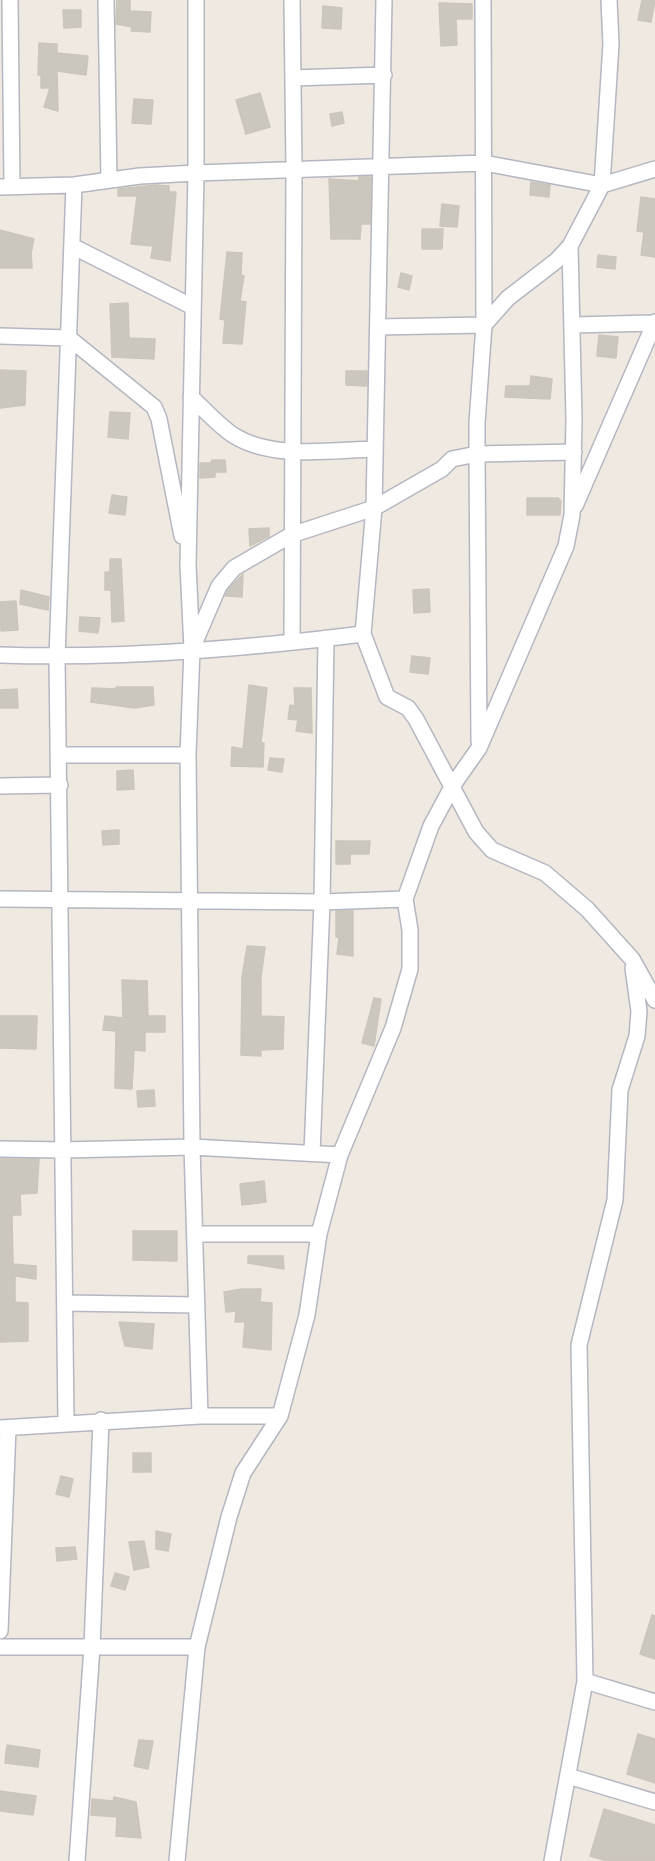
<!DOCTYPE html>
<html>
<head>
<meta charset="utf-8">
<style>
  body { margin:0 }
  canvas { display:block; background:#efe9e1 }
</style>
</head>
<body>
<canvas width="655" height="1861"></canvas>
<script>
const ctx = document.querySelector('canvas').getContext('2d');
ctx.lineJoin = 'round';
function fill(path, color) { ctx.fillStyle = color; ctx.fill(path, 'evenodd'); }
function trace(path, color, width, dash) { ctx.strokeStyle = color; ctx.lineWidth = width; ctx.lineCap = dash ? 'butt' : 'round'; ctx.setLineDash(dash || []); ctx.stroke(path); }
const building = new Path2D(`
  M117,0H130V11L151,12L150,32L131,31L132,27L116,24Z
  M642,0H655L651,22L638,20Z
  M439,3L472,4V19H456L457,45L441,46Z
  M323,6L342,8L341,29L322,28Z
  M63,10H81V27L64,28Z
  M39,43L57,44V53L88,56L86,75L57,71L58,111L44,107L50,88H41V75H38Z
  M260,93L270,127L246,134L236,100Z
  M134,99L153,100L151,124L132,123Z
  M342,112L344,123L332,126L330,114Z
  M359,177H371L370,224H361L360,239H331L329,179L359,181Z
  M531,182L550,185L549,197L530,195Z
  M156,185L169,186V192H176L170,261L151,258L153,246L131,244L137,196H118V189Z
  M641,197L655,199V257L641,255L644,232L637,231Z
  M442,204L459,206L457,227L440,226Z
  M422,229H443L442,249H422Z
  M0,230L34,239L31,253L32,268H0Z
  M227,252L242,253L241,275L244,276L240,301L246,302L242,344L223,343L225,320L220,319Z
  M598,255L616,257L615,269L597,267Z
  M401,273L412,276L409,290L398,287Z
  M128,303L129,338L155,339L154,359L112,357L110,304Z
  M599,335L618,337L616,358L597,356Z
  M0,370L26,371L25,405L0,408Z
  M346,371H367V386L346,385Z
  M531,376L552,379L550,399L505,397L506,386H530Z
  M110,412L130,413L128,439L108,437Z
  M212,460H225L226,472H215V477L200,478V463H211Z
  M112,495L127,497L125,515L109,513Z
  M527,498H558L561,501L560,515H527Z
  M269,528V536L250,546L249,529Z
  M110,559H121L124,621L112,622L111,590H105V572H110Z
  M243,574L242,597L225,596L227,591Z
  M429,589L430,612L414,613L413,590Z
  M21,590L49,597L48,610L20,604Z
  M16,601L18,630L1,631L0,602Z
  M80,617L100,618L98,633L79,631Z
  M412,656L430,658L428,674L410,672Z
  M249,685L267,688L261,743H264L263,767L231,766L232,747L243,749Z
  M116,687H153L154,705L134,708L91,702L92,688L116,689Z
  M294,688H311L312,733L296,731L298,720L288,719L290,705L295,706Z
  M17,689L18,708H0V690Z
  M270,758L284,759L282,772L268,770Z
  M133,770L134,789L117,790V771Z
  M119,830V844L103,845L102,831Z
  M336,841H370L369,854H350V864H336Z
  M336,911H353V956L337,954L339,937H336Z
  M247,946L265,947L261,978V1016L284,1017L283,1049L261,1050V1056L241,1055L242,978Z
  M122,980L147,981L148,1016H165V1032H145V1051L134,1050L132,1089L115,1088L116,1031L103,1030L105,1016L123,1018Z
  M374,998L381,999L374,1046L362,1043Z
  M0,1016H37L36,1049L0,1048Z
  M154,1090L155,1106L138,1107L137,1091Z
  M0,1159H39L37,1193L20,1194L21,1215H12L13,1264L36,1266V1279L15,1276V1302L28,1303V1341L0,1342Z
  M264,1181L266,1202L242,1205L240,1184Z
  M133,1231H177V1261L133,1260Z
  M248,1256H283L284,1269L248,1263Z
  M242,1289H261L260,1302L272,1303L271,1350L243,1347L245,1322H235L236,1311L226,1312L224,1292Z
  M119,1322L154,1324L152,1349L125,1346Z
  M133,1453H151V1472H133Z
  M61,1476L73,1479L69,1497L56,1494Z
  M156,1531L171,1534L168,1551L156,1549Z
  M144,1541L149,1567L134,1570L129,1542Z
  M75,1547L77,1559L57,1561L56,1548Z
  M115,1573L129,1577L125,1590L111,1586Z
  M652,1615L655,1616V1659L640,1654Z
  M638,1734L655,1739V1783L627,1774Z
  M139,1740L153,1741L148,1769L134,1766Z
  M7,1745L40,1750L38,1767L5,1763Z
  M0,1791L36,1796L33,1815L0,1811Z
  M114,1797L136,1802L141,1838L116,1836L117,1817L91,1815L92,1799L113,1801Z
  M604,1809L655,1825V1861H607L590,1856Z`);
const minor = new Path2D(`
  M10,0L12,186
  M106,0L109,180
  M196,0V173L188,565L192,649L188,755L192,1147L200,1416
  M292,0L294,171L292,642
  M384,0L374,508L363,634L387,697L408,708L416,719L476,832L492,850L545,873L587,909L632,959L655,1000
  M293,78L384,75
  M0,187L74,185L140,176L196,173L484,163L602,185L655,169
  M72,246L193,307
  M572,325L654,323
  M378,327L484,325L483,0
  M0,336L69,338L154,407L159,419L182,536
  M191,397C204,409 218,425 233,435C272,460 331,450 375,449
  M575,506L655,322
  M194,644L219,586L234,568L291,535L374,508L442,469L452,459L477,454V423L484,325L508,298L556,261L570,246L602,185L611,44L609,0
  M0,655C120,659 244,649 363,634
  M479,741L477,454L574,452
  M60,755H188
  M0,786L60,785
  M0,899L322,902L405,899
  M0,1149L64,1150L192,1147L340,1155
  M312,1153L322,902L326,638
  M195,1234H319
  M65,1303L197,1305
  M66,1422L57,657L74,185
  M0,1428L200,1416H280
  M0,1631L8,1428
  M0,1647H197
  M585,1681L655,1702
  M568,1776L655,1802
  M77,1861L92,1647L101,1420
  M177,1861L197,1647L229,1517L243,1473L280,1416L307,1315L319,1234L340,1155L393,1028L410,969V930L405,899L431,826L453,785L479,748L566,546L572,515L574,420L570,246
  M552,1861L585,1681L579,1345L615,1200L620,1090L637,1036L639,1011L633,968`);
fill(building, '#cbc7bf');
trace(building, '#cbc5ba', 1.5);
trace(minor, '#b4b7c1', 18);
trace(minor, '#fff', 15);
</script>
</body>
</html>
